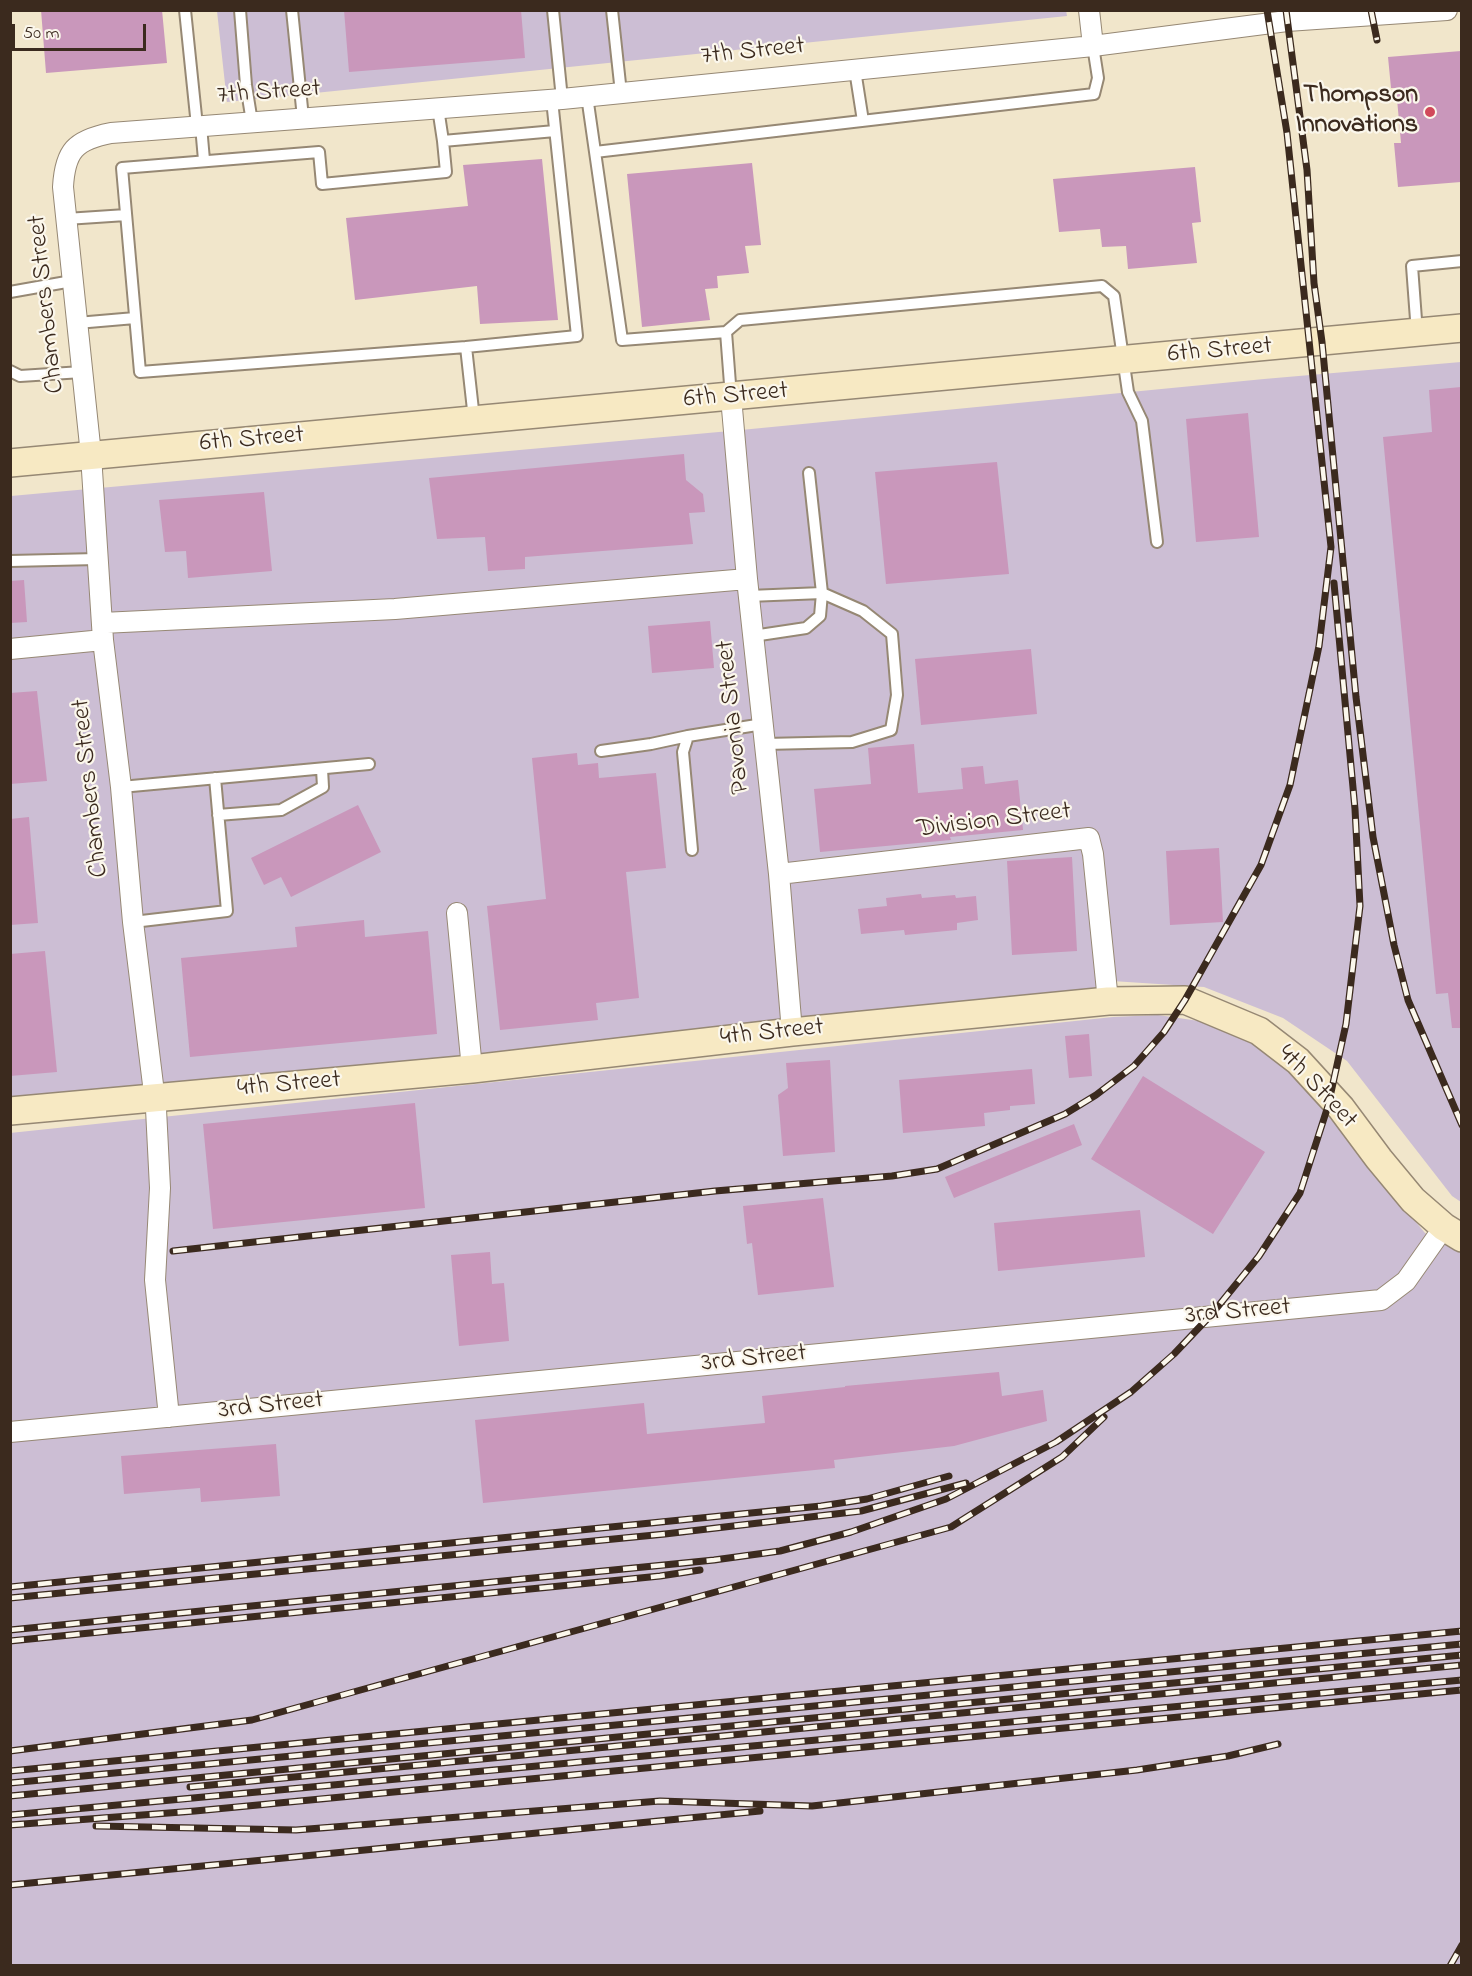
<!DOCTYPE html>
<html>
<head>
<meta charset="utf-8">
<style>
  body { margin:0 }
  #map { position:relative; width:1472px; height:1976px; overflow:hidden; background:#f1e6cb; font-family:"Indie Flower",sans-serif }
  canvas { display:block }
  .frame { position:absolute; inset:0; border:12px solid #3b2a1e; pointer-events:none }
  .scale { position:absolute; left:12px; top:24px; width:134px; height:27px; box-sizing:border-box; border:3px solid #3b2a1e; border-top:0; padding-left:8px; font-size:18px; line-height:21px; white-space:nowrap; color:#3b2a1e; -webkit-text-stroke:4px #fbf7ec; paint-order:stroke }
</style>
</head>
<body>
<div id="map">
<canvas width="1472" height="1976"></canvas>
<div class="frame"></div>
<div class="scale">50 m</div>
</div>
<script>
const ctx = document.querySelector('canvas').getContext('2d');
ctx.lineJoin = 'round';
function fill(path, color) { ctx.fillStyle = color; ctx.fill(path, 'evenodd'); }
function trace(path, color, width, dash) { ctx.strokeStyle = color; ctx.lineWidth = width; ctx.lineCap = dash ? 'butt' : 'round'; ctx.setLineDash(dash || []); ctx.stroke(path); }
function drawText(font, color, halo, rows, align = 'center') {
  ctx.font = font + ' "Indie Flower",sans-serif'; ctx.lineWidth = 4.5; ctx.setLineDash([]); ctx.textBaseline = 'middle'; ctx.strokeStyle = halo; ctx.fillStyle = color; for (const [text, x, y, turn = 0] of rows) {
    ctx.save(); ctx.translate(x, y); ctx.rotate((+turn || 0) * Math.PI / 180); ctx.textAlign = isNaN(turn) ? turn : align; if (halo) ctx.strokeText(text, 0, 0); ctx.fillText(text, 0, 0); ctx.restore();
  }
}
const industrial = new Path2D(`
  M1066,10L1067,16L227,102L217,11Z
  M1461,362V1202L1452,1196L1347,1061L1283,1018L1204,987L1112,981L1113,993L799,1026L483,1053L140,1092L11,1101V496L741,430L1264,379Z
  M1158,1015L1199,1021L1235,1031L1291,1071L1425,1233L1461,1252V1965H11L10,1133L1113,1017Z`);
const building = new Path2D(`
  M41,10H162L167,63L46,73Z
  M344,10H401V12L521,10L525,58L349,72Z
  M1461,51V182L1398,187L1394,143H1401L1396,88H1391L1388,57Z
  M542,159L558,320L480,324L477,286L355,300L346,218L468,206L463,165Z
  M752,163L761,245L745,246L749,273L717,276L718,288L705,289L710,320L642,327L627,174Z
  M1195,167L1201,222L1192,223L1197,263L1128,269L1126,246L1102,247L1100,229L1059,232L1053,179Z
  M1461,387V1028H1452L1448,993L1436,994L1383,437L1432,432L1429,390Z
  M1248,413L1259,537L1196,542L1186,419Z
  M684,454L686,480L703,494L705,512L689,513L693,544L525,557V569L488,571L485,537L437,539L429,478Z
  M997,462L1009,574L886,584L875,472Z
  M264,492L272,571L188,578L186,551L165,552L159,500Z
  M24,580L27,622L10,623V581Z
  M710,621L714,668L652,673L648,626Z
  M1031,649L1037,714L921,725L915,659Z
  M37,691L47,781L10,784V693Z
  M914,744L918,793L963,789L961,768L983,766L985,784L1018,780L1023,830L950,837L951,840L820,852L814,789L871,784L868,748Z
  M577,753L578,765L598,763L599,778L656,773L666,868L626,872L639,998L596,1003L598,1020L500,1030L487,906L546,899L532,758Z
  M358,805L381,852L291,897L281,877L264,885L251,858Z
  M29,817L38,923L10,925V819Z
  M1219,848L1223,922L1170,925L1166,851Z
  M1072,857L1077,951L1012,955L1007,861Z
  M921,894L922,898L955,895L956,898L976,896L978,920L957,923V930L905,935L904,930L861,934L858,909L887,906L886,898Z
  M364,920L365,937L428,931L437,1034L190,1057L181,958L297,947L295,927Z
  M45,951L57,1072L10,1076V954Z
  M1089,1034L1092,1076L1069,1078L1065,1036Z
  M830,1060L835,1152L783,1156L778,1095L788,1088L786,1063Z
  M1032,1069L1035,1104L1010,1106V1110L984,1113L985,1126L903,1133L899,1080Z
  M1143,1076L1265,1152L1213,1234L1091,1159Z
  M415,1103L425,1208L213,1229L203,1124Z
  M1074,1124L1082,1145L954,1198L945,1177Z
  M823,1198L834,1287L758,1295L752,1243L747,1244L743,1206Z
  M1140,1210L1145,1257L998,1271L994,1223Z
  M490,1252L492,1284L504,1283L509,1341L459,1346L451,1255Z
  M999,1372L1002,1396L1043,1390L1047,1421L954,1446L834,1460L835,1468L483,1503L475,1420L644,1403L647,1434L765,1423L762,1396L845,1387V1386Z
  M276,1444L280,1496L201,1502L200,1488L124,1494L121,1456Z`);
const lane = new Path2D(`
  M185,10L197,126
  M240,10L246,85L252,122
  M292,10L303,118
  M553,10L562,99
  M612,10L621,93
  M855,70L863,121
  M587,96L622,340L726,332L731,397
  M438,108L443,141L555,131
  M201,126L204,160
  M443,141L446,172L322,184L319,152L122,168L140,372L466,347L474,419
  M595,152L1094,94L1098,78L1093,46
  M66,219L126,215
  M10,292L72,281
  M77,323L135,318
  M726,332L740,320L1102,286L1114,296L1128,392L1142,421L1157,542
  M1417,333L1412,266L1462,261
  M466,347L577,336L552,100
  M10,371L20,376L82,372
  M10,561L97,559
  M749,596L822,593L863,611L892,634L897,695L891,730L852,742L765,744
  M753,636L806,628L820,616L822,593L809,473
  M601,751L651,744L688,736
  M121,787L369,764
  M218,815L281,810L323,787L322,769
  M692,850L683,752L688,736L763,724
  M133,922L227,911L215,778`);
const street = new Path2D(`
  M1089,10L1093,46
  M731,397L747,579L779,874L792,1032
  M102,623L395,609L747,579
  M10,649L103,640
  M779,874L1089,838L1093,854L1108,1001
  M457,913L472,1069
  M169,1417L155,1280L160,1188L156,1109L133,922L121,787L103,640L91,455L63,187C65,151 75,140 111,133L562,99L1093,46L1287,21L1447,10
  M10,1432L1381,1300L1406,1281L1444,1227`);
const secondary = new Path2D(`
  M10,463L1462,328
  M10,1111L472,1069L792,1032L1108,1001L1185,1000L1259,1031L1298,1061L1341,1108L1379,1159L1413,1200L1444,1227L1462,1238`);
const rail = new Path2D(`
  M1286,10L1307,170L1314,283L1322,342L1356,697L1373,837L1394,945L1408,1000L1462,1125
  M1371,10L1377,40
  M173,1251L715,1191L892,1176L937,1169L1065,1114L1096,1095L1134,1066L1164,1032L1185,1000L1261,865L1290,785L1319,646L1331,547L1287,133L1267,10
  M10,1587L821,1506L867,1499L949,1476
  M10,1598L665,1534L861,1511L966,1483
  M10,1630L714,1560L780,1551L851,1532L946,1499L1056,1442L1131,1392L1174,1354L1211,1315L1259,1256L1300,1193L1328,1106L1346,1024L1360,906L1355,809L1334,583
  M10,1641L660,1576L700,1570
  M10,1751L252,1720L951,1527L1062,1457L1104,1417
  M10,1771L1462,1631
  M10,1783L1462,1644
  M190,1787L1462,1665
  M10,1796L1462,1655
  M10,1815L1462,1680
  M10,1825L195,1811L1462,1690
  M96,1826L296,1830L660,1801L812,1806L1137,1770L1228,1756L1278,1744
  M10,1885L760,1811
  M1450,1966L1462,1945`);
const markers = [
  [1430,112,6,"#d1495b"]
];
const streetNames = [
  ["7th Street",753,53,-6],
  ["7th Street",269,94,-4],
  ["Chambers Street",48,304,-96],
  ["6th Street",1220,352,-5],
  ["6th Street",736,397,-5],
  ["6th Street",252,441,-5],
  ["Pavonia Street",735,717,-96],
  ["Chambers Street",92,788,-96],
  ["Division Street",994,822,-7],
  ["4th Street",772,1034,-6],
  ["4th Street",289,1086,-5],
  ["4th Street",1316,1088,47],
  ["3rd Street",1238,1313,-5],
  ["3rd Street",754,1360,-6],
  ["3rd Street",271,1407,-6]
];
const poiNames = [
  ["Thompson",1418,97],
  ["Innovations",1418,127]
];
fill(industrial, '#ccbed4');
fill(building, '#c997bb');
trace(lane, '#968874', 14);
trace(street, '#968874', 22);
trace(secondary, '#968874', 30);
trace(lane, '#fff', 10);
trace(street, '#fff', 20);
trace(secondary, '#f7e9c3', 27);
trace(rail, '#3b2a1e', 7);
trace(rail, '#fbf7ec', 4.5, [14]);
for (const [x, y, r, color] of markers) { const dot = new Path2D(); dot.arc(x, y, r, 0, 2 * Math.PI); ctx.fillStyle = color; ctx.fill(dot); trace(dot, '#fbf7ec', 2); }
drawText('26px', '#3b2a1e', '#fbf7ec', streetNames);
drawText('bold 26px', '#3b2a1e', '#fbf7ec', poiNames, 'right');
</script>
</body>
</html>
